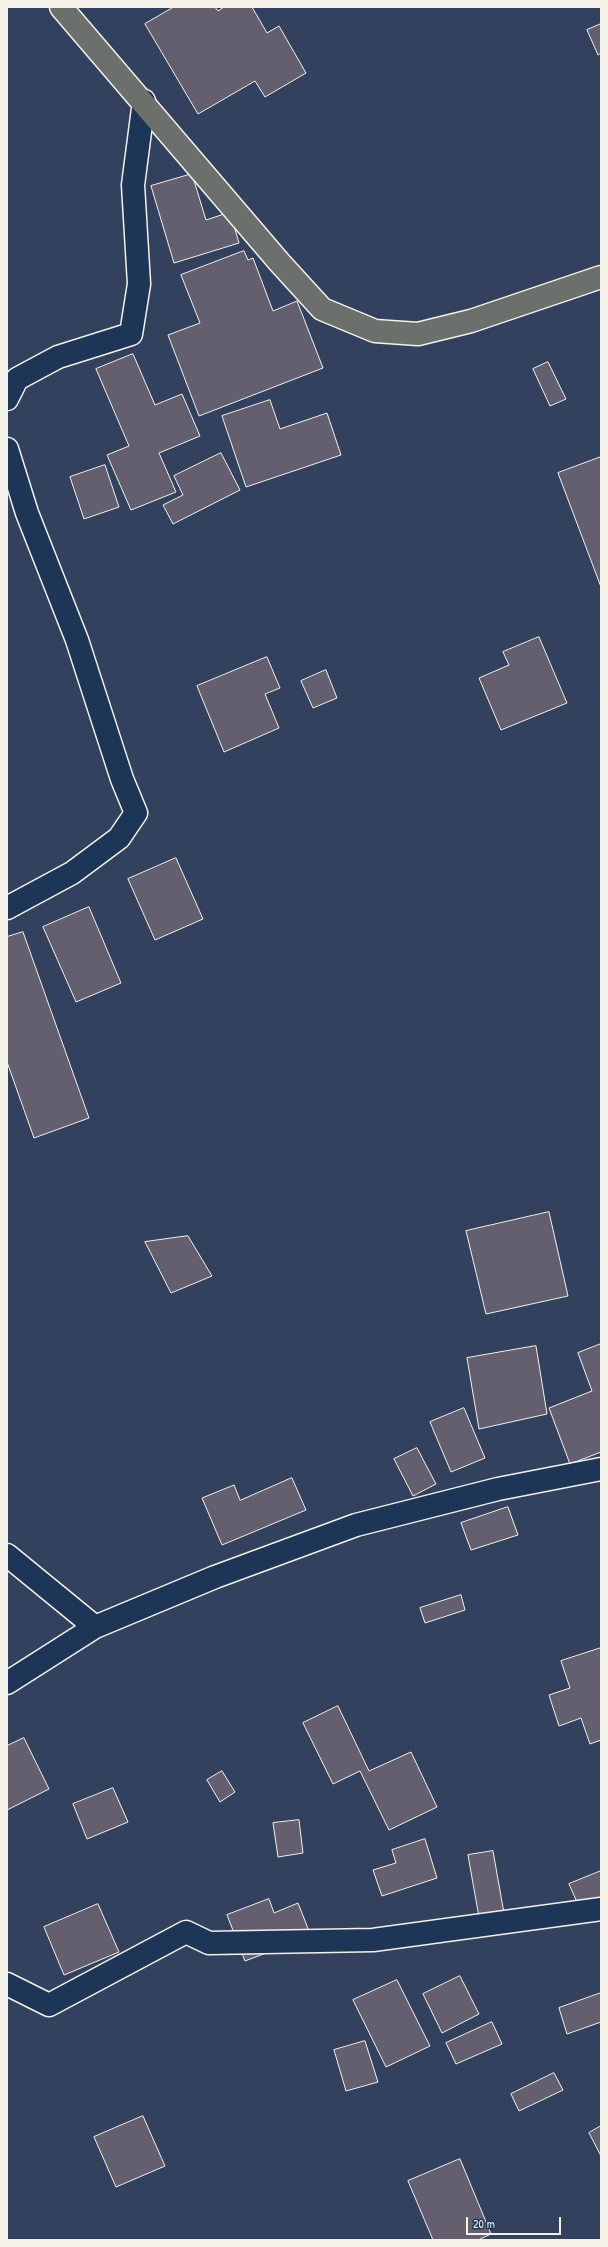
<!DOCTYPE html>
<html>
<head>
<meta charset="utf-8">
<style>
  body { margin:0 }
  #map { position:relative; width:608px; height:2247px; overflow:hidden; background:#32425e; font-family:"Patrick Hand",sans-serif }
  canvas { display:block }
  .frame { position:absolute; inset:0; border:8px solid #f4f1e8; pointer-events:none }
  .scale { position:absolute; left:466px; top:2217px; width:95px; height:18px; box-sizing:border-box; border:2px solid #f4f1e8; border-top:0; padding-left:5px; font-size:12px; line-height:14px; white-space:nowrap; color:#f4f1e8; -webkit-text-stroke:3px #1d3557; paint-order:stroke }
</style>
</head>
<body>
<div id="map">
<canvas width="608" height="2247"></canvas>
<div class="frame"></div>
<div class="scale">20 m</div>
</div>
<script>
const ctx = document.querySelector('canvas').getContext('2d');
ctx.lineJoin = 'round';
function fill(path, color) { ctx.fillStyle = color; ctx.fill(path, 'evenodd'); }
function trace(path, color, width, dash) { ctx.strokeStyle = color; ctx.lineWidth = width; ctx.lineCap = dash ? 'butt' : 'round'; ctx.setLineDash(dash || []); ctx.stroke(path); }
const building = new Path2D(`
  M174,7H215L218,11L224,7H252L267,33L279,26L306,73L265,97L255,81L198,114L145,24Z
  M601,24V53L598,55L587,30Z
  M192,174L206,220L230,212L239,243L174,263L151,186Z
  M244,251L248,260L253,258L273,311L297,301L323,368L199,416L168,335L200,323L181,275Z
  M133,354L155,405L182,394L200,436L159,453L176,492L131,510L107,455L129,446L96,369Z
  M548,362L566,399L550,406L533,369Z
  M270,400L280,429L327,413L341,455L246,487L222,416Z
  M221,453L240,490L173,524L163,505L183,495L174,476Z
  M601,457V587L558,473Z
  M105,465L119,507L84,519L70,477Z
  M539,637L567,703L501,730L479,678L509,665L503,652Z
  M267,657L280,688L265,694L279,728L224,752L197,686Z
  M326,670L337,698L313,708L301,681Z
  M176,858L203,919L155,940L128,879Z
  M89,907L121,983L76,1002L43,927Z
  M23,932L89,1118L34,1138L7,1062V937Z
  M549,1212L568,1296L486,1314L466,1231Z
  M188,1236L212,1276L171,1293L145,1242Z
  M601,1344V1452L570,1464L549,1408L592,1391L578,1353Z
  M536,1346L547,1414L479,1429L467,1358Z
  M464,1408L485,1458L451,1472L430,1422Z
  M417,1448L436,1484L413,1496L394,1459Z
  M292,1478L306,1510L222,1545L202,1498L234,1485L240,1500Z
  M508,1507L518,1535L471,1550L461,1523Z
  M461,1595L465,1610L425,1623L420,1608Z
  M601,1648V1740L590,1744L581,1718L559,1726L549,1695L570,1688L561,1661Z
  M338,1706L369,1771L411,1752L437,1807L389,1830L360,1771L333,1784L303,1723Z
  M24,1738L49,1789L7,1810V1746Z
  M222,1771L235,1792L220,1802L207,1780Z
  M113,1788L128,1822L87,1839L73,1804Z
  M299,1820L303,1853L278,1857L273,1823Z
  M425,1839L437,1878L382,1896L373,1870L396,1863L392,1850Z
  M493,1851L505,1919L480,1923L468,1855Z
  M601,1871V1899L580,1909L569,1884Z
  M269,1899L274,1913L298,1903L311,1936L245,1961L227,1915Z
  M98,1904L119,1952L64,1975L44,1927Z
  M460,1976L479,2014L442,2033L423,1994Z
  M397,1980L430,2046L386,2067L353,2000Z
  M601,1993V2022L567,2034L559,2008Z
  M492,2022L502,2044L456,2064L446,2043Z
  M365,2041L378,2082L346,2091L334,2050Z
  M554,2073L563,2090L519,2111L511,2094Z
  M143,2116L165,2166L116,2187L94,2137Z
  M601,2126V2156L589,2133Z
  M460,2159L491,2234L478,2240H433L408,2181Z`);
const minor = new Path2D(`
  M7,399L17,379L58,357L131,334L139,284L133,185L144,101
  M7,449L27,513L77,640L122,779L136,813L119,838L72,873L7,908
  M7,1555L95,1627L215,1577L356,1525L498,1489L601,1469
  M7,1683L95,1627
  M7,1984L49,2005L186,1932L209,1943L373,1940L601,1909`);
const major = new Path2D(`
  M61,7L280,263L322,309L375,331L418,334L471,321L601,277`);
fill(building, '#635f6e');
trace(building, '#f4f1e8', 1);
trace(minor, '#f4f1e8', 25);
trace(major, '#f4f1e8', 25);
trace(minor, '#1d3557', 22);
trace(major, '#6b706d', 22);
</script>
</body>
</html>
